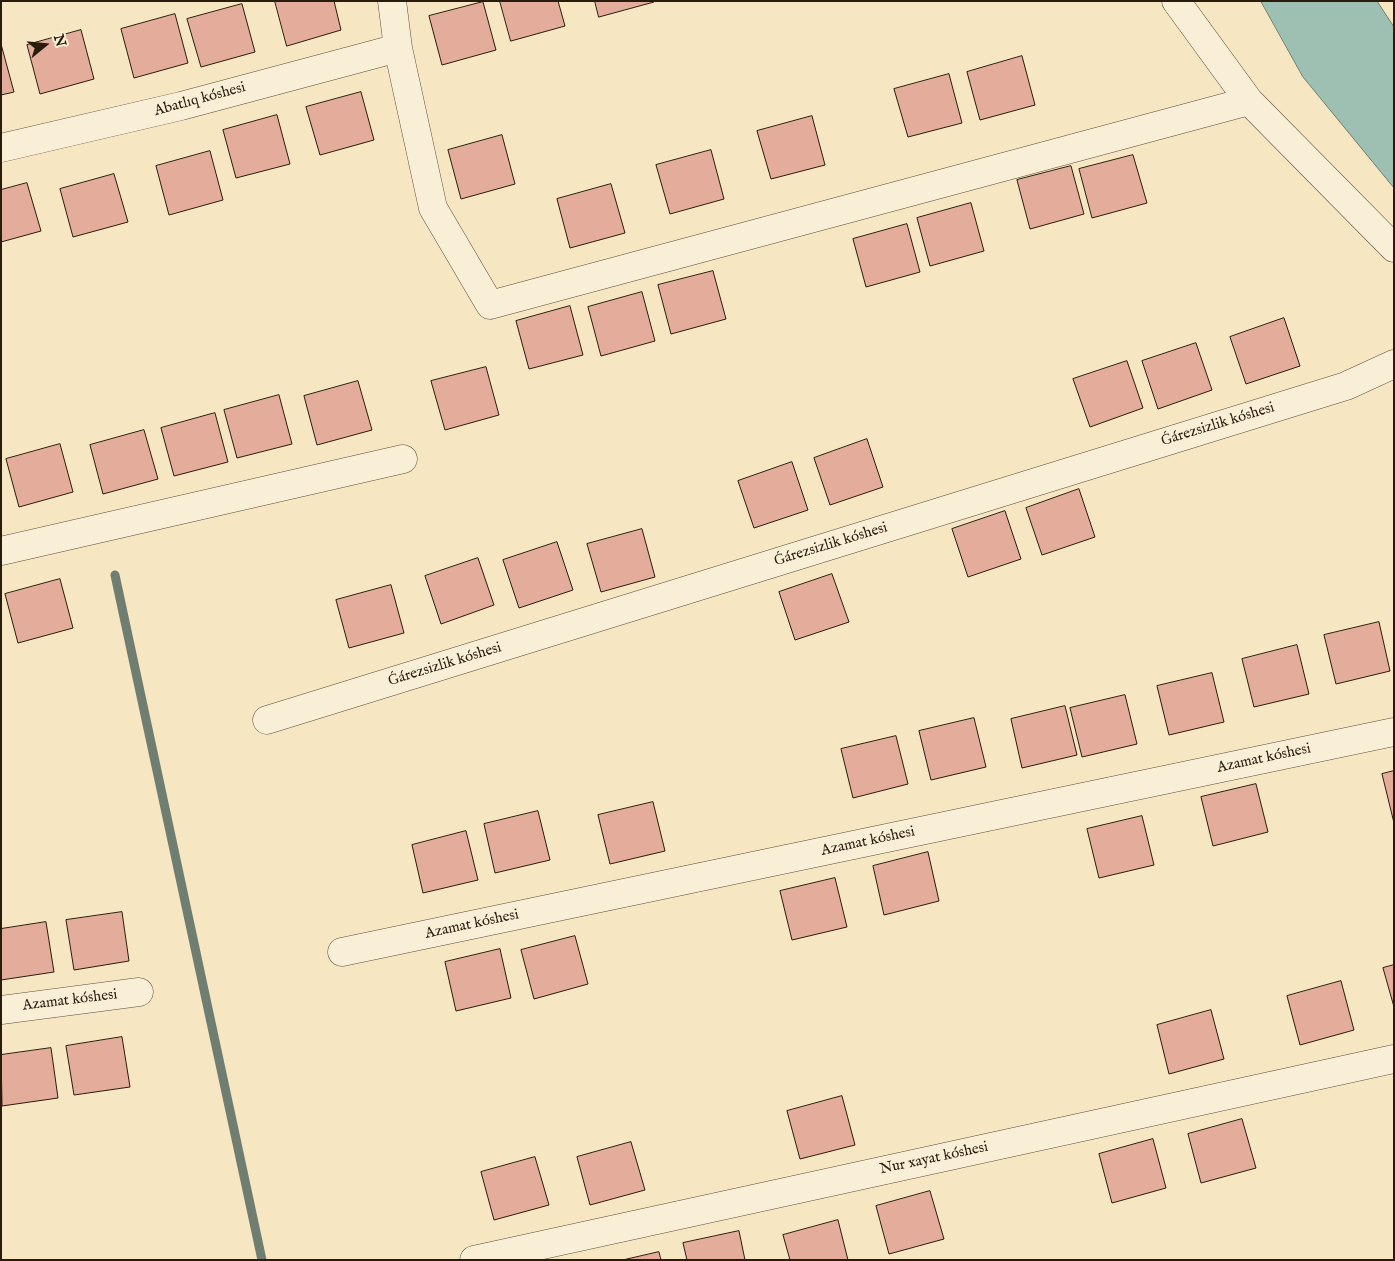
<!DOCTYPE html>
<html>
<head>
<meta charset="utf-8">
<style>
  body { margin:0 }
  #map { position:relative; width:1395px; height:1261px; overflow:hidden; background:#f6e6c2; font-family:"IM FELL English",serif }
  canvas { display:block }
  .frame { position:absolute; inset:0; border:2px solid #291c0d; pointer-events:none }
  .north { position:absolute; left:20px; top:20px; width:50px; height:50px; -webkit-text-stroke:4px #f9efd7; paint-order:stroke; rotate:73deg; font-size:14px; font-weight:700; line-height:20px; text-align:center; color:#291c0d }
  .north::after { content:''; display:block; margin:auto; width:18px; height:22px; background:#291c0d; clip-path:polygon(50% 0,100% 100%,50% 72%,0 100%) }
</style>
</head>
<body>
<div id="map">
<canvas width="1395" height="1261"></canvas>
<div class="frame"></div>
<div class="north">N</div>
</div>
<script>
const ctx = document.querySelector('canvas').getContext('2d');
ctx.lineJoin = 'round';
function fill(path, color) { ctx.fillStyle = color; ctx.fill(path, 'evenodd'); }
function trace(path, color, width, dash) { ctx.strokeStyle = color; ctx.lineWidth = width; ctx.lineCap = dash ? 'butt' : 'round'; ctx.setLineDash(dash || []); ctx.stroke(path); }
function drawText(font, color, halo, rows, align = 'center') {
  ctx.font = font + ' "IM FELL English",serif'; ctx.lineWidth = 4.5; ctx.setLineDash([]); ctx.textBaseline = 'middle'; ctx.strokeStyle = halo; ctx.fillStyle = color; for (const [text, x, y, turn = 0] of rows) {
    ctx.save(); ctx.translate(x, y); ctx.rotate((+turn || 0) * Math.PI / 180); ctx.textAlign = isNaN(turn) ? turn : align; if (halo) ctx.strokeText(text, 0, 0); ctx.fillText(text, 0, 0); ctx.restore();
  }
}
const water = new Path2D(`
  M1261,1H1377L1394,27V188L1303,77Z`);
const stream = new Path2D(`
  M115,575L262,1260`);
const building = new Path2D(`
  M275,1H334L341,30L287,46Z
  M500,1H558L565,26L511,41Z
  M595,1H654V2L599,17Z
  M483,2L496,50L442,65L429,16Z
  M242,4L255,52L201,67L187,19Z
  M175,14L188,63L134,78L121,29Z
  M81,30L94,79L40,94L27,45Z
  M1,44L14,92L1,95Z
  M1022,56L1035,105L980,120L967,72Z
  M949,74L962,123L908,137L894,89Z
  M361,92L374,140L320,155L306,107Z
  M277,115L290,164L236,178L223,130Z
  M812,116L825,165L771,179L757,131Z
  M502,135L515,184L461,199L448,150Z
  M711,150L724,199L670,214L656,165Z
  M210,151L223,200L169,215L156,166Z
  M1133,155L1147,203L1092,218L1079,169Z
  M1071,166L1084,214L1030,229L1017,180Z
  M114,174L128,222L73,237L60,189Z
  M27,183L41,231L1,242V190Z
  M611,184L625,233L570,248L557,199Z
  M971,203L984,251L930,266L917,218Z
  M907,224L920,272L866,287L853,239Z
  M713,271L726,319L671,334L658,285Z
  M642,292L655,341L601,356L588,307Z
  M570,306L583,355L529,369L516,321Z
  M1284,318L1300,366L1246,384L1230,337Z
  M1196,343L1212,390L1158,409L1142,361Z
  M1127,361L1143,408L1090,427L1073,379Z
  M486,367L499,415L445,430L431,381Z
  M358,381L372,430L317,445L304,396Z
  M279,395L292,444L237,458L224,410Z
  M215,413L228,462L174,476L161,428Z
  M144,430L158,479L103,494L90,445Z
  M867,439L883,487L830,505L814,458Z
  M60,444L73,492L19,507L6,459Z
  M792,462L808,510L754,528L738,481Z
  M1079,489L1095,537L1042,555L1026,508Z
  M1005,511L1021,559L968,577L952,529Z
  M642,529L655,577L601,592L587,544Z
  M557,542L573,590L519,608L503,560Z
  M478,558L494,605L441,624L425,576Z
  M832,574L849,622L795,640L779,592Z
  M60,579L73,628L18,643L5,594Z
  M391,585L404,633L349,648L336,600Z
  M1379,622L1390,671L1336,684L1324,635Z
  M1297,645L1309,694L1254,707L1242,659Z
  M1212,673L1224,722L1169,735L1157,686Z
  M1125,695L1137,744L1082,757L1070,708Z
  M1065,706L1077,755L1022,768L1011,719Z
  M974,718L986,767L931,780L919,731Z
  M896,736L908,784L853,798L841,749Z
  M1394,771V823L1382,774Z
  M1256,784L1268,832L1213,846L1201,797Z
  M653,802L665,851L610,864L598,815Z
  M538,811L550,860L495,873L484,824Z
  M1142,816L1154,865L1099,878L1087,829Z
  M466,831L478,880L423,893L412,845Z
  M928,852L939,901L884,915L873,866Z
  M835,878L847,927L792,940L780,891Z
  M122,912L129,961L74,970L66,920Z
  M46,922L54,972L1,980V929Z
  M575,936L588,984L534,999L521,950Z
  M500,949L511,998L456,1011L445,962Z
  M1394,965V1007L1383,968Z
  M1341,981L1354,1030L1300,1045L1287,996Z
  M1211,1010L1224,1059L1169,1074L1157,1025Z
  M122,1037L130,1087L74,1095L66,1046Z
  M51,1048L58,1098L2,1106L1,1055Z
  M842,1096L855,1145L800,1159L787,1111Z
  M1242,1119L1256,1168L1201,1183L1188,1134Z
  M1153,1139L1166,1188L1112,1203L1099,1154Z
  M631,1142L645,1190L590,1205L577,1157Z
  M535,1157L549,1205L494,1220L481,1172Z
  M930,1191L944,1239L889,1254L876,1206Z
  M838,1220L848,1260H790L783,1235Z
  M739,1231L745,1260H687L683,1243Z
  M659,1252L661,1260H623Z`);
const minor = new Path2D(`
  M392,1L398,48L433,208L490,305L1249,101
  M1176,1L1249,101L1394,248
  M1,148L181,106L398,48
  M1,551L403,459
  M267,720L1346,386L1394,364
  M342,952L1394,732
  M1,1010L139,992
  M474,1260L1394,1059`);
const streetNames = [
  ["Abatlıq kóshesi",200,100,-15],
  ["Ǵárezsizlik kóshesi",1218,425,-17],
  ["Ǵárezsizlik kóshesi",831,545,-17],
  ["Ǵárezsizlik kóshesi",445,665,-17],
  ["Azamat kóshesi",1264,759,-12],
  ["Azamat kóshesi",868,842,-12],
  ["Azamat kóshesi",472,925,-12],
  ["Azamat kóshesi",70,1001,-7],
  ["Nur xayat kóshesi",934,1159,-12]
];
fill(water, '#9dc0b2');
trace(water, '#6f7e70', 1);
trace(stream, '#6f7e70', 9);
fill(building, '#e4ac9b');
trace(building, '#291c0d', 1);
trace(minor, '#5c4e3a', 29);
trace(minor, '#f9efd7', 28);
drawText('15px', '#291c0d', '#f9efd7', streetNames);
</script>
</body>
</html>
